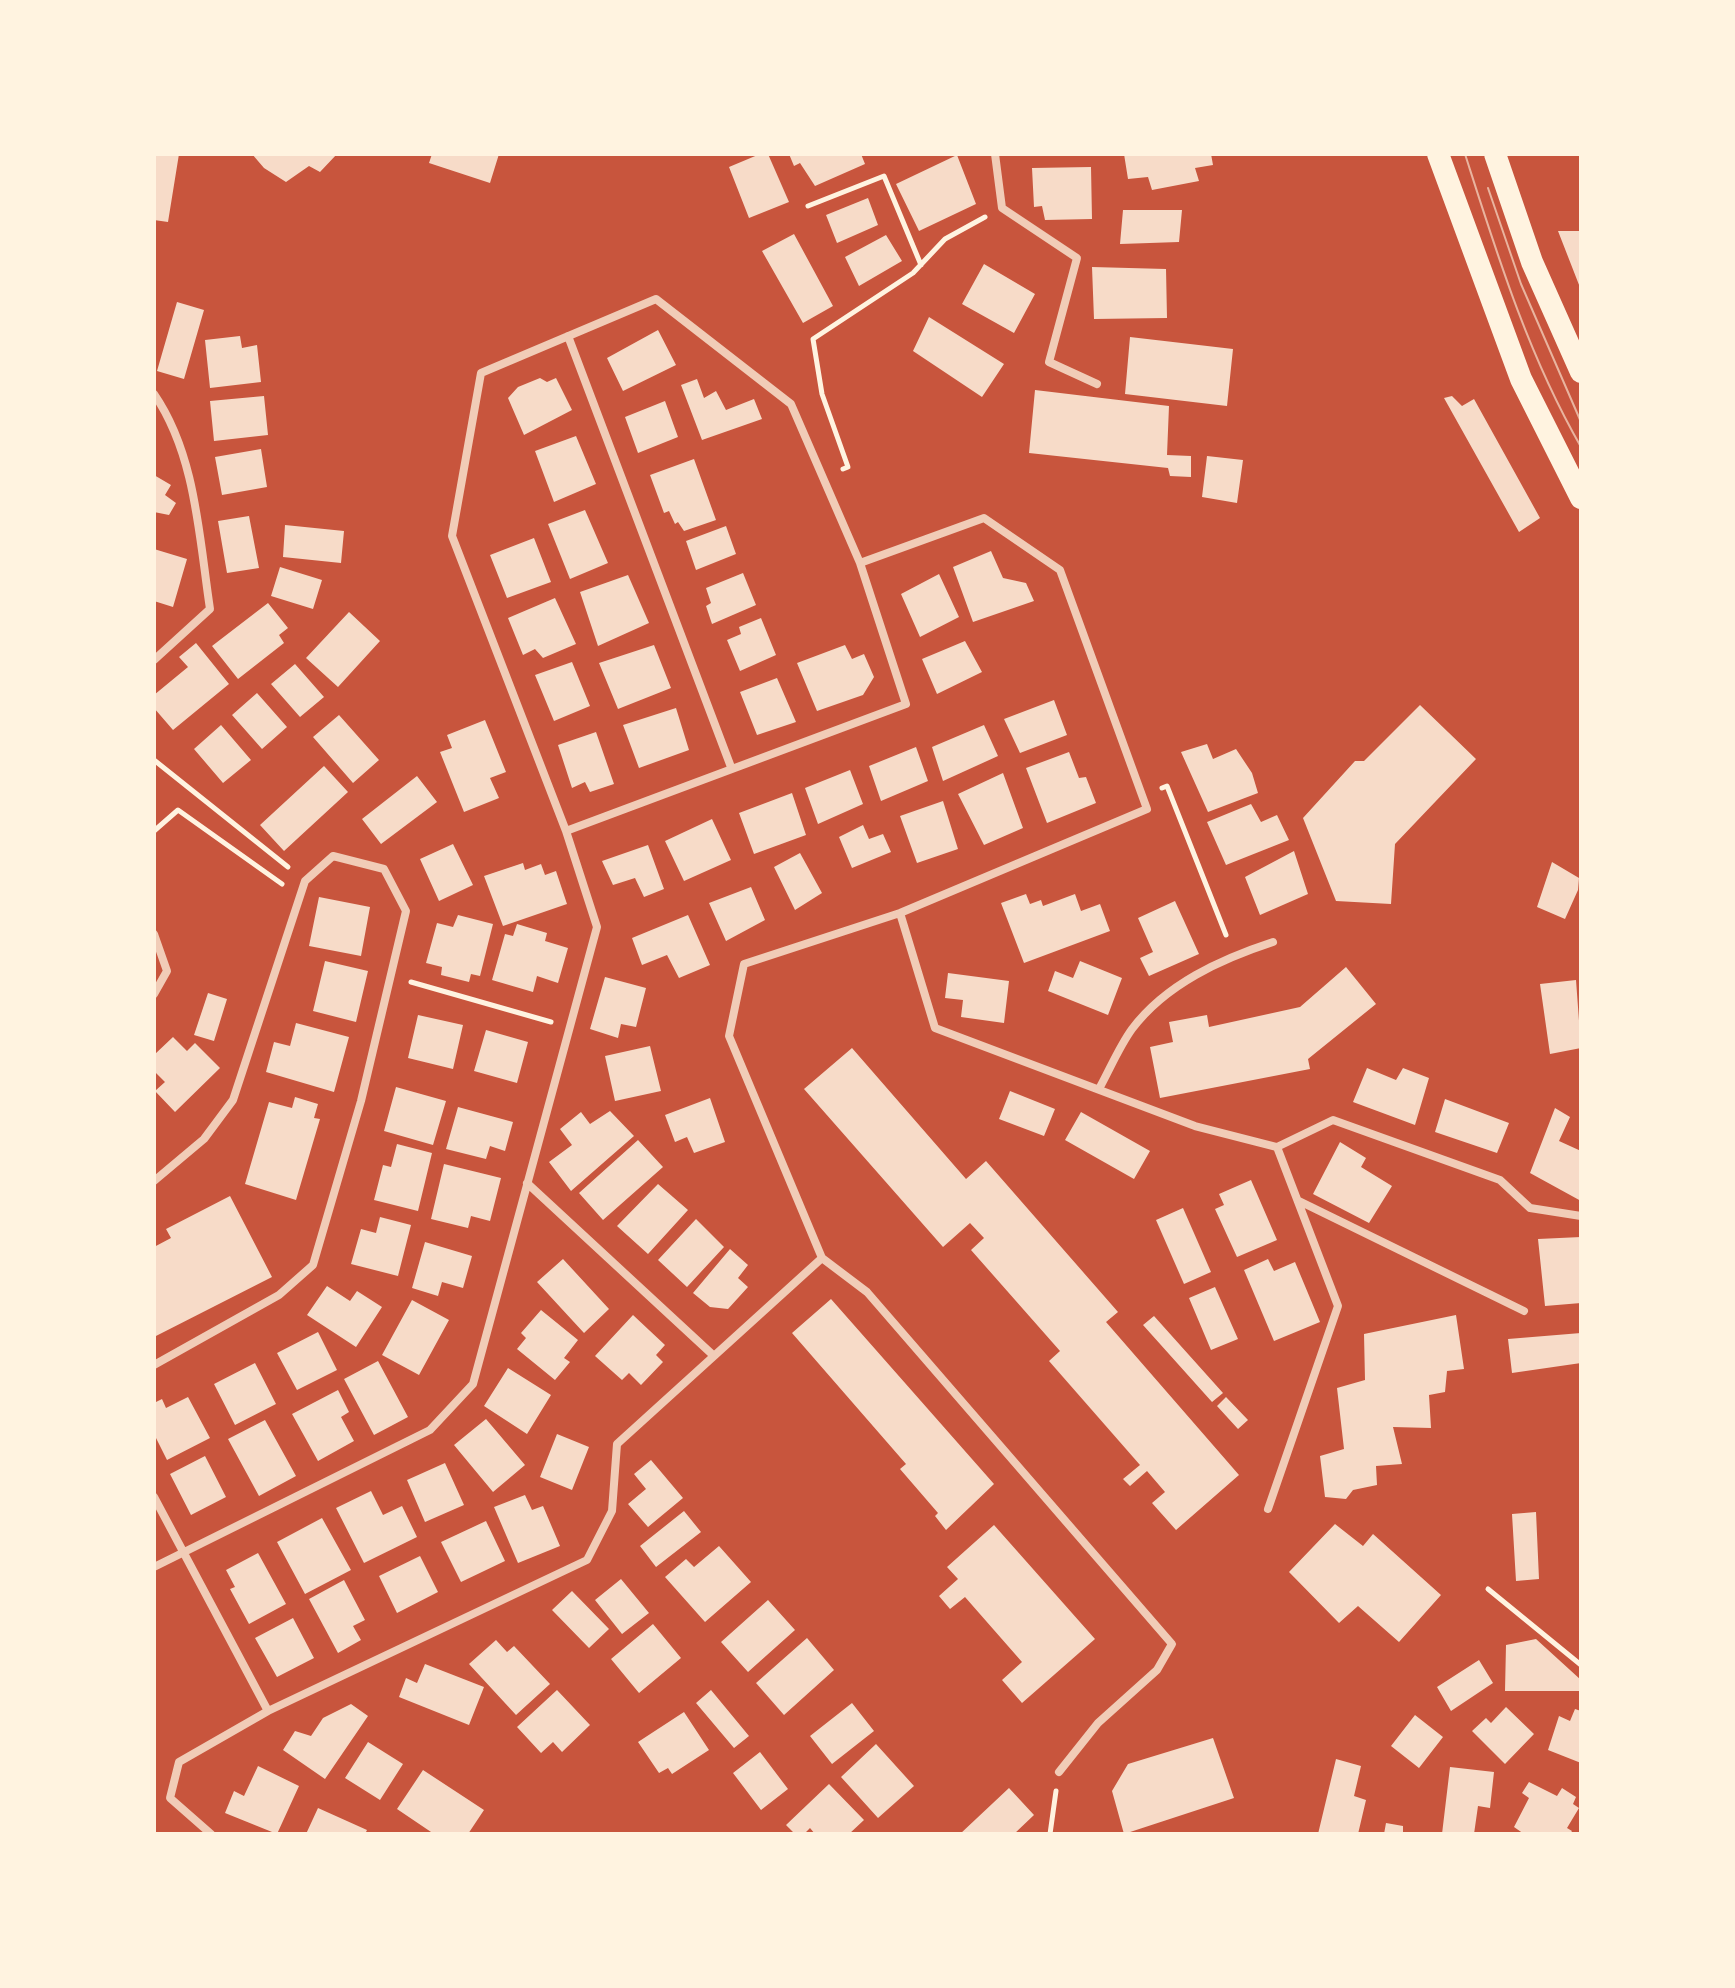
<!DOCTYPE html>
<html>
<head>
<meta charset="utf-8">
<style>
  body { margin:0 }
  #map { position:relative; width:1735px; height:1988px; overflow:hidden; background:#c8553d; font-family:"Roboto Condensed",sans-serif }
  canvas { display:block }
  .frame { position:absolute; inset:0; border:156px solid #fff3e0; pointer-events:none }
</style>
</head>
<body>
<div id="map">
<canvas width="1735" height="1988"></canvas>
<div class="frame"></div>
</div>
<script>
const ctx = document.querySelector('canvas').getContext('2d');
ctx.lineJoin = 'round';
function fill(path, color) { ctx.fillStyle = color; ctx.fill(path, 'evenodd'); }
function trace(path, color, width, dash) { ctx.strokeStyle = color; ctx.lineWidth = width; ctx.lineCap = dash ? 'butt' : 'round'; ctx.setLineDash(dash || []); ctx.stroke(path); }
const building = new Path2D(`
  M154,154H179L168,222L154,220Z
  M252,154H337L320,172L309,166L286,182L264,168Z
  M432,154H499L490,183L429,163Z
  M760,154H768L789,202L749,218L729,167Z
  M789,154H861L865,164L815,186L800,163L794,166Z
  M1124,154H1211L1213,165L1195,168L1199,181L1152,190L1148,177L1128,179Z
  M957,155L976,204L919,231L896,184Z
  M1091,167L1092,219L1045,220L1042,206L1034,207L1032,168Z
  M868,198L878,225L837,243L826,215Z
  M1123,210H1182L1179,242L1120,244Z
  M1558,231H1581V290Z
  M794,234L833,306L803,323L762,251Z
  M886,235L902,261L859,286L845,257Z
  M984,264L1035,294L1014,333L962,304Z
  M1092,267L1166,269L1167,318L1094,319Z
  M177,302L204,310L184,379L157,371Z
  M929,317L1004,364L982,397L913,351Z
  M658,330L676,365L623,391L607,358Z
  M240,336L242,348L257,345L261,382L210,388L205,340Z
  M1130,337L1233,349L1227,406L1125,394Z
  M540,378L547,382L556,378L572,410L524,435L508,398L518,387Z
  M697,379L704,398L716,391L726,410L754,399L762,419L702,440L681,385Z
  M1035,390L1169,406L1167,455L1191,456V477L1170,476L1168,468L1029,453Z
  M264,396L268,435L214,441L210,401Z
  M1452,396L1462,406L1474,399L1540,518L1519,532L1444,398Z
  M665,401L678,437L638,453L625,417Z
  M576,436L596,484L554,502L535,451Z
  M261,449L267,487L222,495L215,457Z
  M1207,456L1243,460L1237,503L1202,497Z
  M694,459L716,520L684,531L678,522L675,524L669,511L664,513L650,475Z
  M154,475L171,485L165,495L176,503L169,515L154,512Z
  M585,510L608,563L570,579L548,524Z
  M249,516L259,568L227,573L218,521Z
  M285,525L344,531L341,563L283,557Z
  M726,526L736,554L696,570L686,541Z
  M534,538L551,582L507,598L490,555Z
  M154,549L187,559L173,607L154,601Z
  M991,551L1003,578L1026,583L1034,601L973,622L953,567Z
  M280,567L322,580L313,609L271,596Z
  M743,573L756,605L712,624L706,606L711,603L706,588Z
  M939,574L959,617L920,637L901,594Z
  M628,575L649,623L598,646L580,592Z
  M555,598L576,644L543,658L535,649L523,655L508,618Z
  M268,603L288,628L279,635L284,643L238,679L212,646Z
  M349,612L380,641L338,687L306,658Z
  M761,618L776,655L740,671L727,640L741,634L739,627Z
  M965,641L982,672L937,694L922,659Z
  M196,643L229,684L173,730L154,708V695L188,667L179,657Z
  M654,645L671,688L618,709L599,663Z
  M845,645L852,659L864,654L874,677L863,695L817,711L797,663Z
  M572,662L590,706L554,721L535,675Z
  M295,664L324,697L300,717L271,684Z
  M777,678L796,722L757,735L740,692Z
  M257,693L287,727L262,749L232,715Z
  M1054,700L1067,735L1020,753L1004,719Z
  M1420,705L1476,759L1395,844L1391,904L1336,901L1303,818L1355,761H1364Z
  M676,708L689,750L639,768L623,725Z
  M339,715L379,760L353,783L313,737Z
  M485,720L506,772L490,778L499,798L464,812L440,752L452,748L447,735Z
  M221,725L251,760L223,783L194,749Z
  M984,725L998,756L943,781L932,747Z
  M596,732L614,784L590,792L585,782L572,788L558,745Z
  M1207,744L1213,759L1236,749L1252,773L1258,793L1208,812L1181,752Z
  M916,747L928,781L881,801L869,766Z
  M1069,752L1079,778L1086,777L1096,803L1047,823L1026,768Z
  M324,766L348,792L284,851L260,825Z
  M850,770L863,804L818,824L805,788Z
  M1003,773L1023,828L984,845L958,794Z
  M417,776L437,802L381,844L362,819Z
  M792,793L806,835L754,854L739,813Z
  M943,801L958,849L917,863L900,816Z
  M1251,804L1261,822L1277,815L1289,840L1226,865L1207,822Z
  M712,819L731,860L684,881L665,841Z
  M863,825L869,839L883,834L891,852L852,868L839,837Z
  M453,844L473,885L439,901L420,859Z
  M648,845L664,889L644,897L635,878L613,885L602,861Z
  M1294,851L1308,894L1260,915L1245,877Z
  M800,853L822,893L795,910L774,867Z
  M1552,862L1579,878L1578,890L1565,919L1537,907Z
  M523,863L525,870L541,864L545,875L556,871L567,904L503,926L484,876Z
  M751,887L765,920L726,941L709,903Z
  M1026,894L1030,904L1041,900L1043,906L1075,894L1081,911L1100,904L1110,931L1024,963L1001,903Z
  M319,897L370,907L361,956L309,946Z
  M1175,901L1199,954L1149,976L1140,958L1153,952L1138,918Z
  M458,915L493,924L480,976L471,974L469,982L441,975L442,967L426,963L437,923L453,927Z
  M688,915L710,965L679,978L667,955L642,965L632,938Z
  M517,924L547,933L545,941L568,948L558,983L537,976L533,992L492,980L505,934L513,936Z
  M325,961L368,971L356,1022L313,1011Z
  M1080,961L1122,978L1108,1015L1048,991L1055,971L1073,978Z
  M1346,967L1376,1004L1308,1059L1310,1069L1160,1098L1150,1047L1173,1042L1169,1022L1207,1015L1209,1027L1300,1007Z
  M948,973L1009,981L1004,1023L961,1017L963,1000L945,998Z
  M605,977L646,988L636,1027L621,1024L618,1038L590,1029Z
  M1576,980L1581,1048L1550,1054L1540,984Z
  M208,993L227,999L214,1041L194,1035Z
  M418,1015L463,1025L453,1069L408,1058Z
  M296,1023L349,1037L334,1092L266,1072L274,1042L290,1046Z
  M486,1030L528,1042L517,1083L474,1071Z
  M173,1037L187,1051L195,1043L220,1068L175,1112L155,1091L165,1082L154,1071V1055Z
  M650,1046L661,1091L615,1101L605,1056Z
  M852,1048L966,1179L986,1161L1118,1312L1106,1322L1239,1475L1176,1530L1152,1503L1165,1492L1147,1471L1130,1486L1123,1479L1140,1465L1049,1361L1060,1351L971,1250L984,1238L970,1223L943,1247L804,1089Z
  M1367,1068L1396,1080L1403,1068L1429,1078L1415,1125L1353,1102Z
  M396,1087L446,1101L433,1145L384,1131Z
  M1010,1091L1055,1109L1044,1136L999,1119Z
  M295,1097L318,1104L314,1118L320,1119L296,1200L245,1184L269,1102L292,1108Z
  M710,1098L725,1142L694,1153L687,1137L675,1142L665,1115Z
  M1445,1099L1509,1123L1497,1153L1435,1132Z
  M458,1107L513,1122L505,1151L490,1146L486,1159L446,1149Z
  M1555,1108L1570,1117L1559,1141L1581,1151V1201L1530,1173Z
  M610,1111L634,1136L571,1191L549,1162L572,1145L560,1129L581,1112L590,1124Z
  M1081,1112L1150,1151L1134,1179L1065,1140Z
  M638,1140L663,1167L603,1220L579,1193Z
  M1340,1142L1366,1158L1361,1167L1392,1186L1369,1223L1313,1194Z
  M397,1144L432,1153L418,1211L374,1200L383,1165L391,1167Z
  M444,1164L501,1178L490,1221L471,1216L468,1228L431,1219Z
  M1251,1180L1277,1240L1237,1257L1215,1209L1224,1205L1219,1194Z
  M658,1184L688,1210L648,1254L617,1226Z
  M230,1196L272,1277L154,1337V1247L171,1238L166,1229Z
  M1183,1208L1211,1272L1184,1284L1156,1220Z
  M380,1217L411,1225L398,1276L351,1264L361,1229L376,1233Z
  M696,1219L724,1247L687,1287L658,1260Z
  M1581,1237V1303L1545,1306L1538,1239Z
  M425,1242L472,1256L463,1288L442,1282L438,1296L412,1288Z
  M730,1249L748,1265L738,1278L748,1287L728,1309L710,1307L693,1293Z
  M563,1259L609,1309L584,1333L537,1282Z
  M1268,1259L1274,1271L1295,1262L1320,1322L1274,1341L1244,1270Z
  M327,1286L350,1301L357,1291L382,1307L356,1347L307,1315Z
  M1215,1287L1238,1339L1211,1350L1189,1298Z
  M831,1299L994,1484L946,1530L935,1516L938,1513L900,1469L906,1464L792,1333Z
  M412,1300L449,1320L419,1375L382,1355Z
  M541,1310L578,1340L564,1358L570,1362L555,1380L517,1349L526,1338L521,1333Z
  M633,1315L665,1345L656,1355L663,1362L641,1385L629,1373L622,1380L595,1356Z
  M1456,1315L1464,1369L1447,1371L1445,1392L1429,1395L1431,1428L1393,1427L1402,1464L1376,1466L1377,1485L1353,1490L1346,1499L1325,1497L1320,1456L1344,1449L1337,1388L1365,1380L1364,1334Z
  M1154,1316L1223,1393L1212,1402L1143,1325Z
  M318,1332L337,1370L297,1390L277,1353Z
  M1581,1333V1363L1512,1373L1508,1339Z
  M378,1361L408,1417L374,1435L344,1379Z
  M255,1363L276,1404L235,1425L214,1384Z
  M508,1368L551,1395L527,1434L484,1406Z
  M338,1390L349,1412L341,1417L354,1441L318,1461L292,1414Z
  M188,1397L210,1438L167,1460L154,1434V1403L162,1399L166,1408Z
  M1226,1397L1248,1420L1238,1429L1217,1406Z
  M486,1419L525,1465L493,1492L454,1445Z
  M265,1420L296,1476L259,1496L228,1439Z
  M557,1434L589,1447L572,1490L540,1477Z
  M205,1456L226,1497L191,1515L170,1474Z
  M651,1460L683,1498L648,1527L628,1504L646,1489L634,1474Z
  M445,1463L464,1505L425,1522L407,1480Z
  M371,1491L383,1515L402,1506L417,1537L364,1563L336,1508Z
  M525,1495L532,1510L543,1506L560,1546L518,1563L494,1507Z
  M684,1511L701,1532L656,1567L640,1546Z
  M1536,1512L1539,1579L1516,1581L1512,1514Z
  M322,1518L351,1570L305,1594L277,1542Z
  M486,1521L505,1561L461,1582L441,1542Z
  M1335,1524L1363,1546L1373,1534L1441,1595L1399,1642L1358,1606L1339,1623L1289,1572Z
  M994,1525L1095,1639L1022,1703L1002,1680L1022,1662L965,1597L950,1609L939,1596L958,1579L947,1567Z
  M719,1546L751,1582L705,1622L665,1577L686,1559L694,1567Z
  M258,1553L286,1604L249,1624L230,1589L235,1587L226,1570Z
  M420,1556L438,1592L397,1613L379,1576Z
  M621,1579L649,1613L622,1634L595,1600Z
  M344,1580L365,1620L353,1626L361,1640L338,1653L309,1599Z
  M572,1591L609,1629L589,1648L552,1610Z
  M768,1600L795,1630L748,1672L721,1642Z
  M293,1618L314,1658L277,1677L255,1638Z
  M653,1624L681,1658L639,1693L611,1659Z
  M807,1638L834,1670L784,1715L756,1683Z
  M1536,1639L1581,1680L1579,1691H1505L1506,1645Z
  M496,1640L507,1652L514,1646L550,1684L516,1715L469,1664Z
  M1479,1660L1493,1683L1451,1711L1437,1687Z
  M425,1664L484,1687L469,1725L399,1697L406,1678L417,1683Z
  M557,1690L590,1725L562,1752L553,1742L541,1753L517,1727Z
  M711,1690L749,1736L734,1748L696,1703Z
  M852,1703L874,1731L832,1764L810,1736Z
  M351,1704L368,1716L325,1779L283,1750L295,1731L311,1736L323,1718Z
  M1506,1707L1534,1734L1505,1764L1472,1731L1486,1718L1491,1723Z
  M1575,1709L1581,1711V1763L1548,1750L1559,1716L1570,1721Z
  M684,1712L709,1750L672,1774L668,1768L659,1773L638,1742Z
  M1415,1715L1443,1737L1419,1768L1391,1746Z
  M1213,1738L1234,1798L1124,1834L1112,1791L1128,1764Z
  M368,1742L403,1764L380,1800L345,1778Z
  M876,1744L914,1786L878,1818L841,1777Z
  M760,1752L788,1789L761,1810L733,1773Z
  M1336,1759L1361,1766L1354,1796L1366,1800L1358,1834H1318Z
  M258,1766L299,1786L277,1834L225,1813L234,1791L244,1796Z
  M1450,1767L1494,1772L1490,1808L1478,1806L1474,1834H1442Z
  M423,1770L484,1810L468,1834H434L397,1809Z
  M1529,1782L1557,1796L1562,1788L1576,1797L1573,1804L1579,1808L1567,1828L1572,1831L1570,1834H1524L1514,1827L1529,1798L1522,1793Z
  M829,1784L864,1820L849,1834H815L810,1828L804,1834H795L786,1825Z
  M1009,1788L1034,1815L1014,1834H960Z
  M318,1808L367,1830L365,1834H306Z
  M1386,1823L1403,1826V1834H1384Z`);
const path = new Path2D(`
  M808,206L884,176L921,265
  M843,469L848,467L822,394L813,339L913,273L945,239L985,217
  M154,760L288,867
  M1162,788L1167,786L1226,935
  M154,831L178,810L282,884
  M411,982L551,1022
  M1488,1589L1581,1665
  M1050,1834L1056,1791`);
const minor = new Path2D(`
  M995,154L1002,208L1077,258L1049,362L1097,384
  M568,336L731,767
  M154,394C196,455 199,537 210,609L154,660
  M900,913L935,1028L1195,1126L1277,1147L1333,1120L1500,1180L1530,1208L1581,1216
  M154,934L167,971L154,994
  M1099,1089C1110,1069 1119,1047 1132,1029C1166,984 1221,959 1273,942
  M154,1181L204,1139L233,1100L305,881L333,856L384,869L406,911L361,1101L313,1265L279,1295L154,1365
  M527,1183L714,1356
  M1299,1201L1524,1311
  M822,1258L729,1036L744,964L900,913L1147,809L1060,570L984,518L860,563
  M154,1497L268,1711L587,1560L612,1511L617,1444L822,1258L867,1292L1172,1644L1157,1670L1098,1723L1059,1772
  M1268,1509L1338,1306L1277,1147
  M154,1567L430,1430L473,1384L597,927L566,831L452,536L481,373L656,299L791,404L860,563L906,704L566,831
  M211,1834L170,1798L179,1762L268,1711`);
const trunk = new Path2D(`
  M1438,154L1521,379L1581,498
  M1495,154L1532,262L1581,372`);
const tram = new Path2D(`
  M1465,154C1497,254 1528,355 1581,447
  M1488,188L1521,284L1581,422`);
fill(building, '#f7dbc8');
trace(path, '#fff3e0', 5);
trace(minor, '#f1ccb7', 8);
trace(trunk, '#fff3e0', 22);
trace(tram, '#e9b49f', 2);
</script>
</body>
</html>
